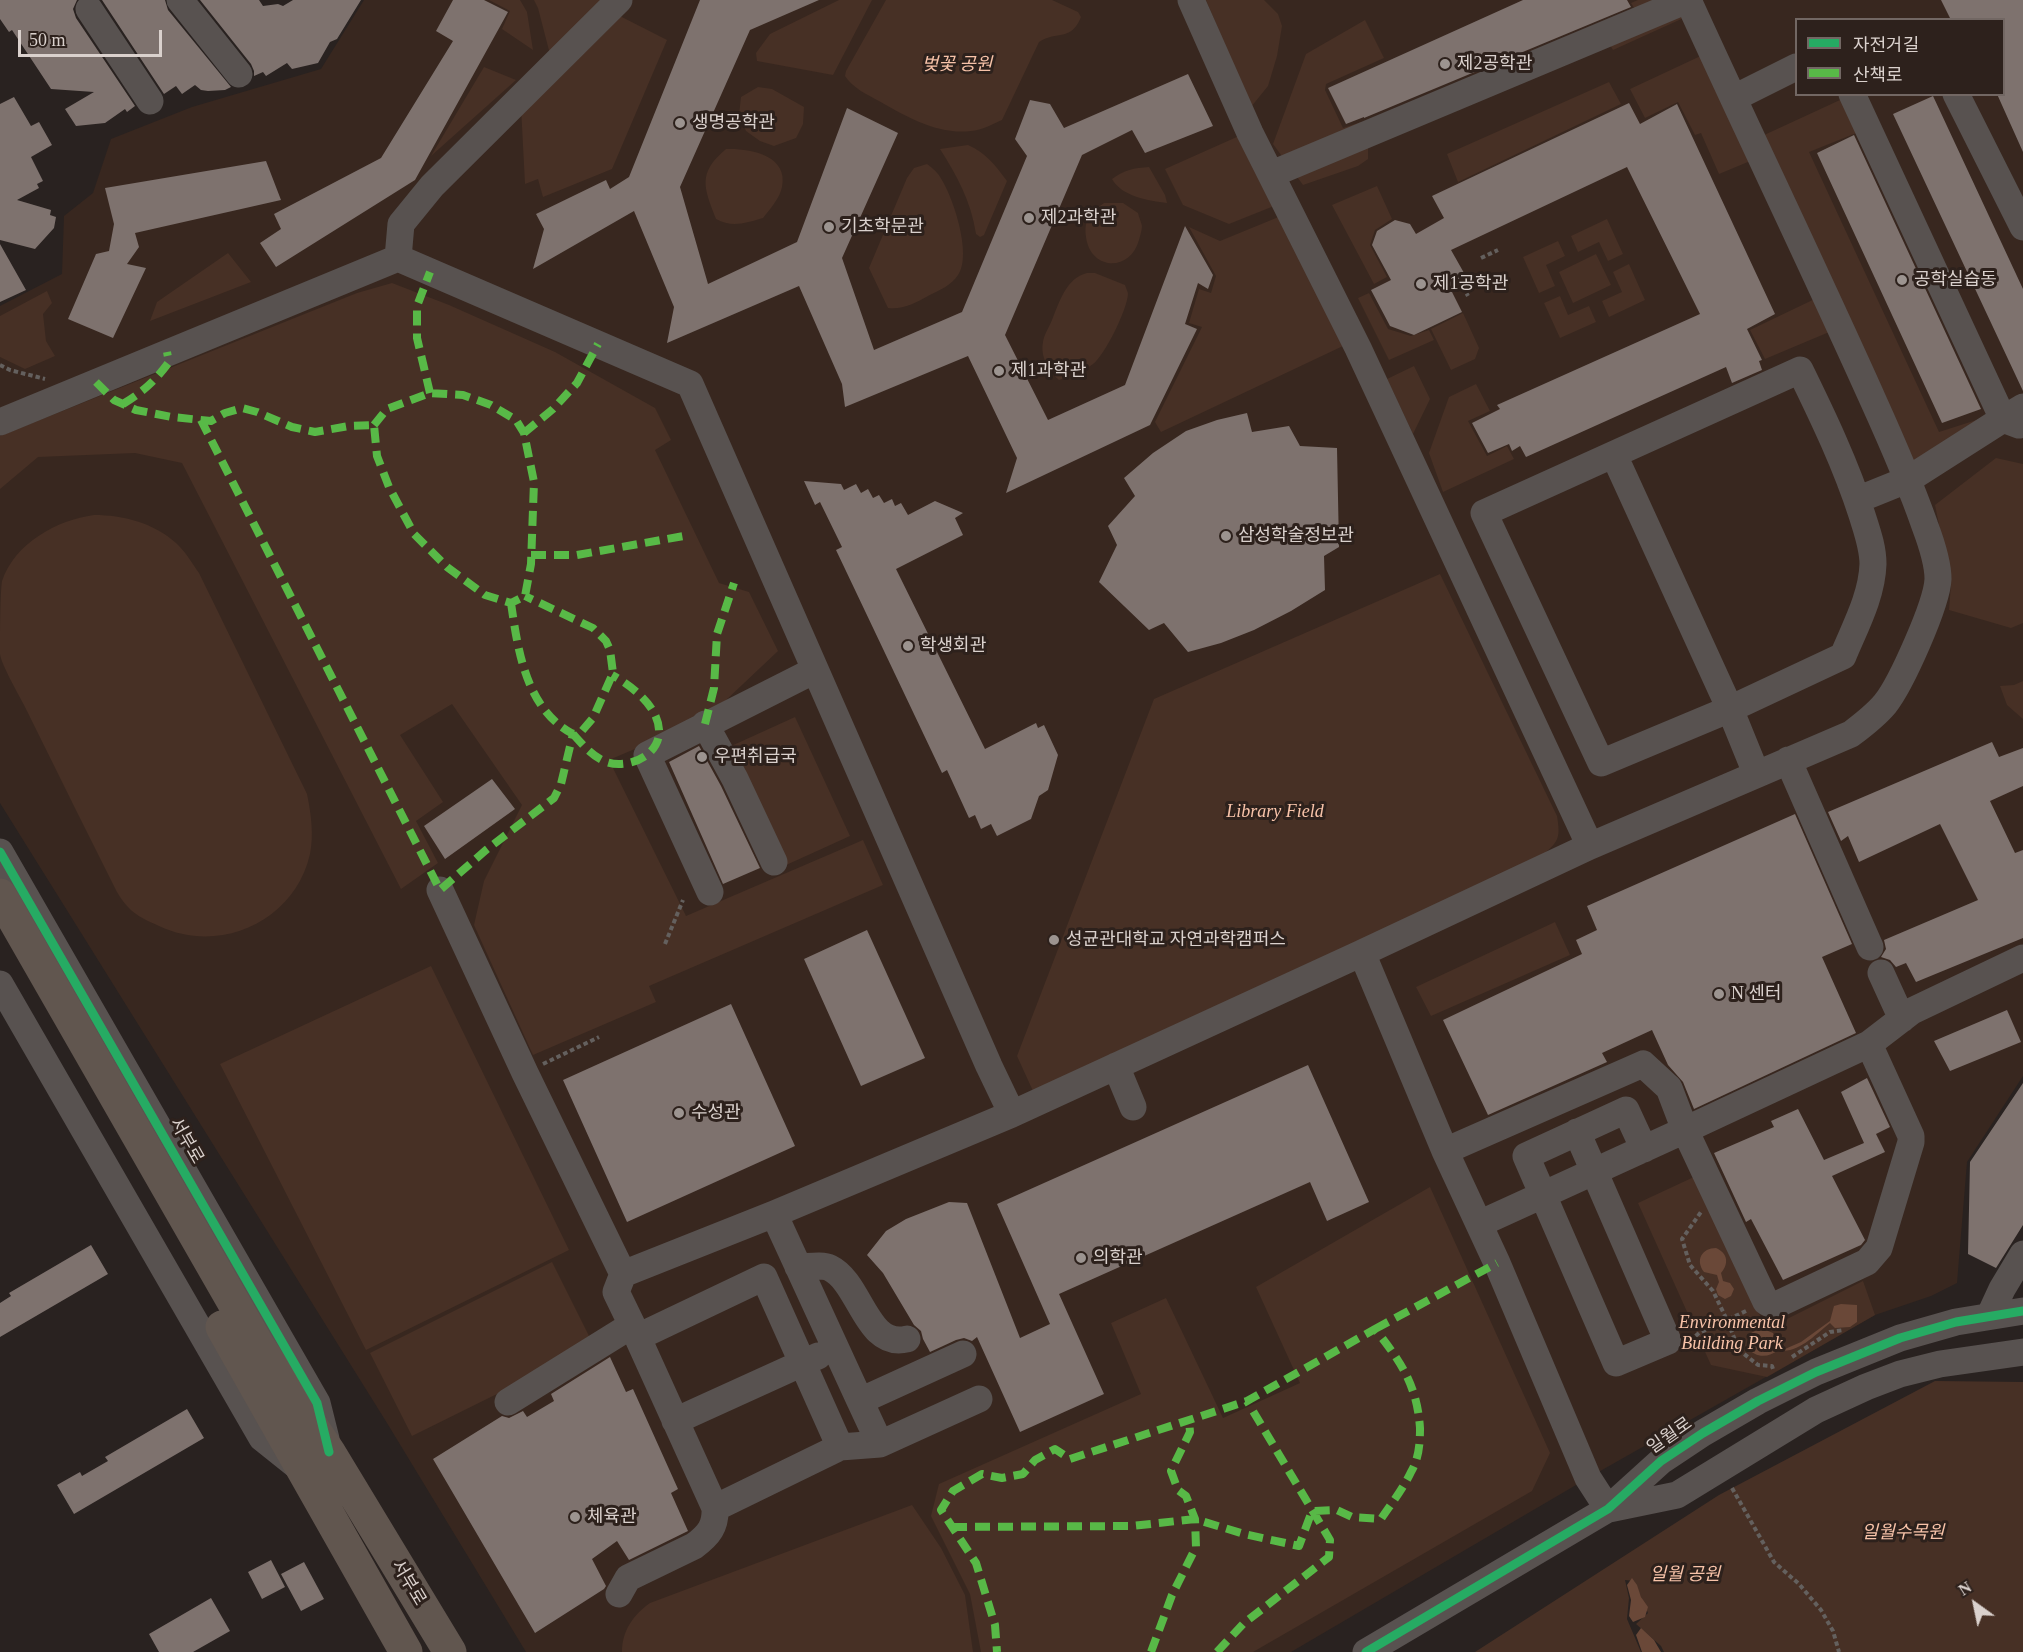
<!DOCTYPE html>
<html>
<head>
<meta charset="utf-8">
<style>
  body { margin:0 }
  #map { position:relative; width:2023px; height:1652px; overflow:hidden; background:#292220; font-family:"Times New Roman","Noto Sans KR",serif }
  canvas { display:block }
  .legend { position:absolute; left:1795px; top:18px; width:210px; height:78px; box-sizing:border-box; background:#2d211c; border:2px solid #726763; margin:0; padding:8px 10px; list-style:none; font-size:18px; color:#dad1cd }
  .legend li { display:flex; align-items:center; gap:12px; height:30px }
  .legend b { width:30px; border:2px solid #726763 }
  .north { position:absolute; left:1945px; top:1574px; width:60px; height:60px; -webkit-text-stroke:4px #2d211c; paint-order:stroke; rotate:327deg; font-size:16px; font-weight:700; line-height:24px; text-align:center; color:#dad1cd }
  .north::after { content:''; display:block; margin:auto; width:21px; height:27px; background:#dad1cd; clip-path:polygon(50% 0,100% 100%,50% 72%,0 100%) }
  .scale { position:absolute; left:18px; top:30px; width:144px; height:27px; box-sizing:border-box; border:3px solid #dad1cd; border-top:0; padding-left:8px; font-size:18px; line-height:21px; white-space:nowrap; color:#dad1cd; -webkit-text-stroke:4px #2d211c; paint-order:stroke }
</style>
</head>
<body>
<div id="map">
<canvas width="2023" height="1652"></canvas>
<ul class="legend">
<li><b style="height:8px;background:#26ab63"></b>자전거길</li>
<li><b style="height:8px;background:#58b947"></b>산책로</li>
</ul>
<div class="north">N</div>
<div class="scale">50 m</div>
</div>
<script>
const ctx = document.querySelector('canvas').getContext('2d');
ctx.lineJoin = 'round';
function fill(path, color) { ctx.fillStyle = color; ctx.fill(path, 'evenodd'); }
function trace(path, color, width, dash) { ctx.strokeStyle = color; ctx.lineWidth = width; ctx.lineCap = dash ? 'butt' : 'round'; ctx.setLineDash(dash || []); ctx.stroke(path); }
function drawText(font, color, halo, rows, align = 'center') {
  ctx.font = font + ' "Times New Roman","Noto Sans KR",serif'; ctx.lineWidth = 6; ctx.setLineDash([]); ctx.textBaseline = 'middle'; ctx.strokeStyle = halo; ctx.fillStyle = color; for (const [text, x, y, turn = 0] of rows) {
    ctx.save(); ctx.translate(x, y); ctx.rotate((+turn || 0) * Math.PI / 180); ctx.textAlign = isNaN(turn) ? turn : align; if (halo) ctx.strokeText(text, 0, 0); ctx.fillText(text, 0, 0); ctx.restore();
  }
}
const built = new Path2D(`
  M364,0H2023V1076L1967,1162L1957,1283L1931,1296L1875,1315L1588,1478L1291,1652H526L387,1423L0,803V306L62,274L64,216L93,193L111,139L192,107L321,69ZM1796,20H2004V94H1796Z`);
const green = new Path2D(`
  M489,0H520L527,12L533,50L502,29L510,11Z
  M534,0H605L552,62L538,8Z
  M839,0H872L833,75L757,61L756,53L770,34Z
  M886,0H1052L1078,12L1081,17C1071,42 1057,30 1039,42L1002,120C993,124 982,130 971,131C938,135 907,117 879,101C866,94 853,88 845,76L846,71Z
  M1206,0H1264L1278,14L1282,26L1277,56L1268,86L1251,107Z
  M1638,0H1681L1688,16L1613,50L1605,36L1641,19L1631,3Z
  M614,13L667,40L612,169L543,197L538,179L525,184L521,107Z
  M1365,20L1384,58L1326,84L1325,90L1343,128L1361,122L1368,135V159L1358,166L1303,185L1273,144L1306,54Z
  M1707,53L1755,159L1719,174L1701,133L1695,135L1678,102L1645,118L1630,89Z
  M484,67L516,80L431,156Z
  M1609,82L1621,104L1458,182L1447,154Z
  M758,87L772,89L804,107L803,124L796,138L774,146L760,141L746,131L739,115L741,97Z
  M1840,100L1859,132L1809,152L1939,432L1992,415L1924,485L1762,136Z
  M1239,136L1274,206L1229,224L1183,205L1165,169Z
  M968,145C985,152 996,166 1007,181L984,235L980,237L976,234C971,201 957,176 940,149Z
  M726,149C749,148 789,155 782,187C780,198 770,209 763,218C746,223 732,228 716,219C704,188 697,173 726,149Z
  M927,164C931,167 935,170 938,174C952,192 973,255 958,275C952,285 938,291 928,296C916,303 902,310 888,308L869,268L907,178L914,168Z
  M1149,167L1165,195L1167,203C1149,201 1121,196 1112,179C1124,170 1134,168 1149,167Z
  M1377,186L1392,219L1375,230L1370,245L1387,277L1374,284L1332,205Z
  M1104,203H1123L1138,213C1139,217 1141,222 1142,226C1142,230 1140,236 1139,240C1130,273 1090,270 1086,237C1085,230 1085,222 1090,215C1093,210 1100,206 1104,203Z
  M1281,216L1343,346L1161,432L1155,422L1202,327L1189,323L1199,289L1211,293L1216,276L1189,227L1220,241Z
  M1607,219L1623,254L1608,261L1599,242L1578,252L1571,236Z
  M1558,241L1565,256L1546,265L1555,286L1539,293L1523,257Z
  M228,253L251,282L150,321L157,302Z
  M1596,254L1611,285L1573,303L1559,272Z
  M1629,264L1645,300L1609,317L1602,301L1622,292L1613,272Z
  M1087,273H1095L1125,285C1126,288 1128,292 1128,294C1127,310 1105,355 1093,364C1083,372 1070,376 1059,380C1049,371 1040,357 1043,342C1044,335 1049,327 1052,320C1059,303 1066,278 1087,273Z
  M392,283L449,305L555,352L655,408L671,440L655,450L719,583L749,592L778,651L707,718L609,760L686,916L863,840L883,885L649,986L656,1002L533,1055L474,925L484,881L522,805L452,704L400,735L443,802L416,821L438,863L401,889L182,463L135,453L38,457L0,489V436L357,293Z
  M47,291L52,303L43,314L46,341L55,356L25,369L0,357V316Z
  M1369,293L1388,329L1411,336L1429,330L1434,340L1389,360L1358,298Z
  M1560,296L1568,315L1589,306L1596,322L1560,338L1544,303Z
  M1821,296L1834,330L1765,359L1750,330Z
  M1463,313L1479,348L1475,359L1451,370L1431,329Z
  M1414,366L1430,399L1413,434L1387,379Z
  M1476,384L1490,411L1468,421L1487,456L1507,446L1514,459L1443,492L1429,453L1449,397Z
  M1996,458L2023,464V623L2011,628L1949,610L1951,584L1935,505Z
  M94,515C123,515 154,523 176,543C185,551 192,563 199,573L307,794C311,813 314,835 310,854C295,921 220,955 159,926C148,921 136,916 128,907C124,903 120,897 117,892C87,832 57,772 27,711C21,698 2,667 0,654C0,639 0,593 2,581C15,543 57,520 94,515Z
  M1440,574L1557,816C1561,840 1558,842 1539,858L1033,1091L1017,1056L1154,699Z
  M2023,681V719L2007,705L2000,686L2014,685Z
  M795,717L850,836L784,866L729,747Z
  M1555,922L1570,955L1431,1016L1416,987Z
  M431,966L569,1250L366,1350L220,1064Z
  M1696,1176L1762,1320L1779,1323L1863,1281L1875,1315L1767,1377L1711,1365L1638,1203Z
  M1430,1187L1550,1453L1532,1491L1253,1652H981L970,1594L931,1516L939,1484L1141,1394L1111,1323L1166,1298L1223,1418L1300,1383L1256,1287Z
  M552,1262L594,1346L412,1436L370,1353Z
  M1935,1381L2023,1382V1652H1664L1661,1646L1636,1624L1648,1613L1634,1581L1625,1580L1629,1598L1627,1619L1641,1652H1475L1719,1495Z
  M912,1505L941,1548L965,1595L973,1652H622C622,1631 633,1615 650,1603Z`);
const water = new Path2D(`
  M1716,1248C1728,1253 1729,1264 1721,1273L1723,1281L1730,1283L1734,1289L1731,1296L1725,1299L1718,1295L1716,1289L1719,1282L1717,1275L1704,1272C1695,1260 1702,1248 1716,1248Z
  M1841,1304L1857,1305V1322L1850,1327L1835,1328L1830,1323C1816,1334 1797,1355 1778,1350C1769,1358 1755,1358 1748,1348L1751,1333L1761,1328L1773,1333L1778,1347L1785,1349L1801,1342L1830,1321L1834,1306Z
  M1632,1578L1637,1585L1641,1597L1648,1607L1645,1617L1633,1622L1629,1616L1631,1600L1627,1585Z
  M1641,1628L1654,1640L1661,1652H1642L1636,1635Z`);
const building = new Path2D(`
  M0,0H77L73,9L76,18L135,106L127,112L125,109L105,123L76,126L65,109L94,92L51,89L12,30L9,32L0,19Z
  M102,0H165L168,10L231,87L225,90L208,91L201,90L195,85L182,94L176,86L164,94Z
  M200,0H259L263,6L278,4L283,6L293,0H361L337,39L330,42L318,63L292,69L287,63L266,76L263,72L254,76V71L251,64Z
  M453,0H484L508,12L415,180L276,267L260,243L281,229L274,214L381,158L453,41L436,31Z
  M700,0H819L750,30L680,187L708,284L797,242L847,108L898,133L842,258L874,350L962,312L1027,156L1015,139L1030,100L1050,104L1064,128L1188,74L1213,126L1145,153L1132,130L1082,155L1005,335L1048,420L1125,385L1185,226L1213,275L1208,289L1198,283L1185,324L1197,329L1150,425L1006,493L1017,458L968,356L845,407L842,384L799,286L667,343L674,307L634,211L533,269L544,229L536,214L606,180L610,189L629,177Z
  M1523,0H1627L1631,7L1364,118V117L1346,124L1328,88Z
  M1941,0H2023V152L1997,94H2004V20H1951Z
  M1933,96L2023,289V391L1893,114Z
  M14,97L31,126L39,122L52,145L31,157L43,181L37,184L39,188L17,200L51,210L50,215L56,217L54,228L35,249L0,240V104Z
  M1629,103L1640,124L1677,104L1775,314L1747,329L1762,360L1759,361L1762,370L1732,383L1726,367L1526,457L1520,446L1512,451L1509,444L1488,453L1472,423L1500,409L1497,405L1700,314L1627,167L1451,250L1468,280L1450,288L1462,312L1414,335L1390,326L1371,290L1391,280L1372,245L1377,231L1395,220L1410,224L1416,234L1444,218L1432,196Z
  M1854,135L1981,409L1942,423L1817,153Z
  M266,161L281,200L135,233L139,247L127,264L146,268L113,338L68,319L96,254L109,251L114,224L105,188Z
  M0,244L26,290L0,302Z
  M1247,413L1252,432L1289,426L1300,446L1337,448L1339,547L1324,556L1325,590L1291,611L1254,630L1221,643L1188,652L1164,623L1149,630L1099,582L1117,545L1108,526L1135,496L1124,478L1153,453L1186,431L1217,420Z
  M804,481L841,484L844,490L856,484L861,493L868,489L873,498L879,495L884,503L892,499L895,506L901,503L908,515L935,501L963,513L955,518L963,535L896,569L985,749L1036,723L1038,728L1044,725L1058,755L1048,790L1039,796L1031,819L997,836L991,824L981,829L975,815L969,818L947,770L942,773L836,550L842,547L820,502L815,505Z
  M1992,742L1999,757L2023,748V786L1990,801L2015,853L2023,850V938L1916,982L1906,963L1896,967L1890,960L1881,957L1886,949L1884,940L1978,900L1940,824L1859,862L1848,836L1841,841L1828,812Z
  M699,746L721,786L760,868L723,884L669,762Z
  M492,779L515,809L445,859L424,826Z
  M1795,814L1852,944L1822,957L1856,1033L1694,1109L1683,1082L1668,1065L1652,1030L1602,1053L1607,1062L1488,1115L1443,1020L1582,954L1576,940L1597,930L1587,906Z
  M867,930L925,1058L861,1086L804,959Z
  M731,1004L795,1146L627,1222L563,1080Z
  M2007,1010L2021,1042L1950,1071L1934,1041Z
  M1308,1065L1369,1202L1327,1221L1310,1182L1059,1294L1104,1394L1020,1432L977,1337L972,1341L964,1338L956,1340L930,1352L923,1339L921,1331L914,1325L883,1273L867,1255L886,1231L906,1219L949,1202L967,1203L1020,1338L1050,1324L997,1204Z
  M1867,1078L1890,1127L1876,1134L1885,1152L1832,1176L1865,1240L1861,1245L1783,1280L1751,1219L1746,1222L1714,1153L1774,1127L1771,1121L1798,1109L1824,1160L1864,1143L1841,1092Z
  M2023,1083V1225L1996,1268L1968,1254L1970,1162Z
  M91,1245L108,1274L0,1337V1303L11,1296L9,1293Z
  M610,1357L626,1392L633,1389L678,1489L671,1493L688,1531L629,1560L617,1541L592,1559L606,1586L604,1589L535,1633L433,1459L502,1416L509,1418L523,1411L527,1417L554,1401L551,1394Z
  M187,1409L204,1438L74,1514L57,1485L80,1472L82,1476L108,1461L105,1457Z
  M271,1560L285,1587L262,1599L248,1572Z
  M304,1562L324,1599L301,1611L281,1574Z
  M211,1598L230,1631L193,1652H159L149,1634Z`);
const path = new Path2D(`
  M1481,258L1498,250
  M1463,287L1468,296
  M0,365L10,370L45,379
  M665,944L683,900
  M543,1064L599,1037
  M1746,1311L1727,1320L1739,1350L1758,1365L1772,1366L1773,1369
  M1690,1341L1699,1333L1727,1320L1713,1291L1690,1265L1682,1239L1701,1212
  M1792,1357L1830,1332L1844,1330
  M1732,1488L1774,1562L1799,1584L1821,1610L1833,1631L1839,1652`);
const minor = new Path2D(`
  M180,0L239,74
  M1191,0L1250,133L1358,348L1590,846
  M89,9L150,101
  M1852,94L2003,419L2023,407
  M1956,94L2023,227
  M1734,98L1796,67
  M1272,174L1687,0
  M398,258L401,224L432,186L619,0
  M1800,370C1823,417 1846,465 1862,515C1867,531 1873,547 1873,564C1872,596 1855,627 1843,656L1730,709L1601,763L1484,513Z
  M0,422L398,258L690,384L989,1066L1012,1114L1362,953
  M1614,455L1730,709L1756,773
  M1857,500L1909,479L2003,419L2019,425
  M705,724L735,779L774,862
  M1788,760L1870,947
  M0,852L317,1403L326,1439
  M440,890L525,1073L623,1274L774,1214L1012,1114
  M710,892L647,755L815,670
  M1881,973L1902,1019
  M0,984L262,1438L297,1466
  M1116,1066L1133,1107
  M1577,1132L1668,1341L1616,1363L1526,1156L1626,1110L1644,1149
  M1445,1151L1643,1064L1669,1088L1685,1130L1766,1302L1774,1306L1867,1262L1879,1248L1911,1142V1136L1869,1044
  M774,1214L860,1401L963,1354
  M1479,1224L1685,1130L1869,1044L1912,1011L2023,958
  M798,1267C807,1267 822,1264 830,1268C861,1283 866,1349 907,1339
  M1990,1315L2002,1289L2023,1254
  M632,1325L715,1508
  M638,1337L764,1277L840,1447
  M860,1401L880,1444L979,1399
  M508,1402L632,1325L616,1292L623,1274
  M675,1421L818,1356
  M1608,1509L1588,1478L1497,1263L1445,1151L1362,953L1590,846L1851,734C1863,725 1875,716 1885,704C1901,684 1937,604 1938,579C1938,562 1931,542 1925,526C1910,483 1892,442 1873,400C1813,266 1749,134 1688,0
  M1609,1509L1677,1495L1816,1410L1866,1387L1900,1374L1940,1364L2023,1352
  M619,1594L628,1578L694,1546C709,1535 716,1526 715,1508L840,1447L880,1444
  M1366,1652L1608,1509L1661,1461L1703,1433L1758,1401L1816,1372L1900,1338L1956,1322L2023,1311`);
const major = new Path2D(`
  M0,895L258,1345L329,1452L450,1652
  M222,1327L406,1652`);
const quiet = new Path2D(`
  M96,382L114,400L136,410L172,417L211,421L225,413L242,408L257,412L292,427L315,432L349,426L374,425L377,456L389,487L414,534L447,567L485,595L511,603L525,596L531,564L534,482L524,433L516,420L491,405L463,395L430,393L387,409L374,425
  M430,393L417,338V306L430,272
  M123,404C144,391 155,381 169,362L167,352
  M201,420L440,890L486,850L554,798L561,784L573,734
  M524,433L553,409L577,383L598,344
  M531,555H577L689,535
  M511,603C518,651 526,709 573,734L581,732L593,718L613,673L610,650L606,641L593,628L525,596
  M705,724L714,688L717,634L734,583
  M573,734C582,744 591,755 604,761C624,770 657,758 659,734C661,708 632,686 612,675
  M1375,1329L1497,1263
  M952,1527L1132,1526L1195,1519L1244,1534L1299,1546L1312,1511L1337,1510L1352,1517L1381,1519C1391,1504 1403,1489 1411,1472C1419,1458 1420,1444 1420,1428C1417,1385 1401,1362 1375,1329L1247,1401L1070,1459L1055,1449L1035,1460L1023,1474L1002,1478L982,1474L953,1491L941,1510L976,1563L995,1625L997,1652
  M1151,1652L1172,1595L1196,1547L1195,1519L1186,1496L1178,1490L1171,1471L1190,1432L1189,1420
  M1217,1652L1243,1624L1329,1557L1330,1540L1247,1401`);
const cycleway = new Path2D(`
  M0,852L317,1403L329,1452
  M1366,1652L1608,1509L1661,1461L1703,1433L1758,1401L1816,1372L1900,1338L1956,1322L2023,1311`);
const markers = [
  [1445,64,6,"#9c9490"],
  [680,123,6,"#9c9490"],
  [1029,218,6,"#9c9490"],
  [829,227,6,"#9c9490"],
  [1902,280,6,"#9c9490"],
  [1421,284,6,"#9c9490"],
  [999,371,6,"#9c9490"],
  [1226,536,6,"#9c9490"],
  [908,646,6,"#9c9490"],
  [702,757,6,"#9c9490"],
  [1054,940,6,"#9c9490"],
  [1719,994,6,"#9c9490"],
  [679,1113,6,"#9c9490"],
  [1081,1258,6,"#9c9490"],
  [575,1517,6,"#9c9490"]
];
const poiNames = [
  ["제2공학관",1457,64],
  ["생명공학관",692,123],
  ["제2과학관",1041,218],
  ["기초학문관",841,227],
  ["공학실습동",1914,280],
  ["제1공학관",1433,284],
  ["제1과학관",1011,371],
  ["삼성학술정보관",1238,536],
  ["학생회관",920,646],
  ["우편취급국",714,757],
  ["성균관대학교 자연과학캠퍼스",1066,940],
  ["N 센터",1731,994],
  ["수성관",691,1113],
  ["의학관",1093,1258],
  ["체육관",587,1517]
];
const parkNames = [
  ["벚꽃 공원",957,65],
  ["Library Field",1275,812],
  ["Environmental",1732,1323],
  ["Building Park",1732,1344],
  ["일월수목원",1903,1533],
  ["일월 공원",1685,1575]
];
const streetNames = [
  ["서부로",186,1141,60],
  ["일월로",1670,1436,-35],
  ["서부로",408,1583,59]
];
fill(built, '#38271f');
fill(green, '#473025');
fill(water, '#6a4838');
fill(building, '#7e726e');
trace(path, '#64605e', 4, [4.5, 3]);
trace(minor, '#585250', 27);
trace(major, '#61564f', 33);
trace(quiet, '#58b947', 8, [15, 8]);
trace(cycleway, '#26ab63', 9);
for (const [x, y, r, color] of markers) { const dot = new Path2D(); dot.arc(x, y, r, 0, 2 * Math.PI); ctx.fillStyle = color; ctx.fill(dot); trace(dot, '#2d211c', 2); }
drawText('18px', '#dad1cd', '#2d211c', poiNames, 'left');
drawText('italic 18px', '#f8c3a9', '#2d211c', parkNames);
drawText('18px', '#dad1cd', '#2d211c', streetNames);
</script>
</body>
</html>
